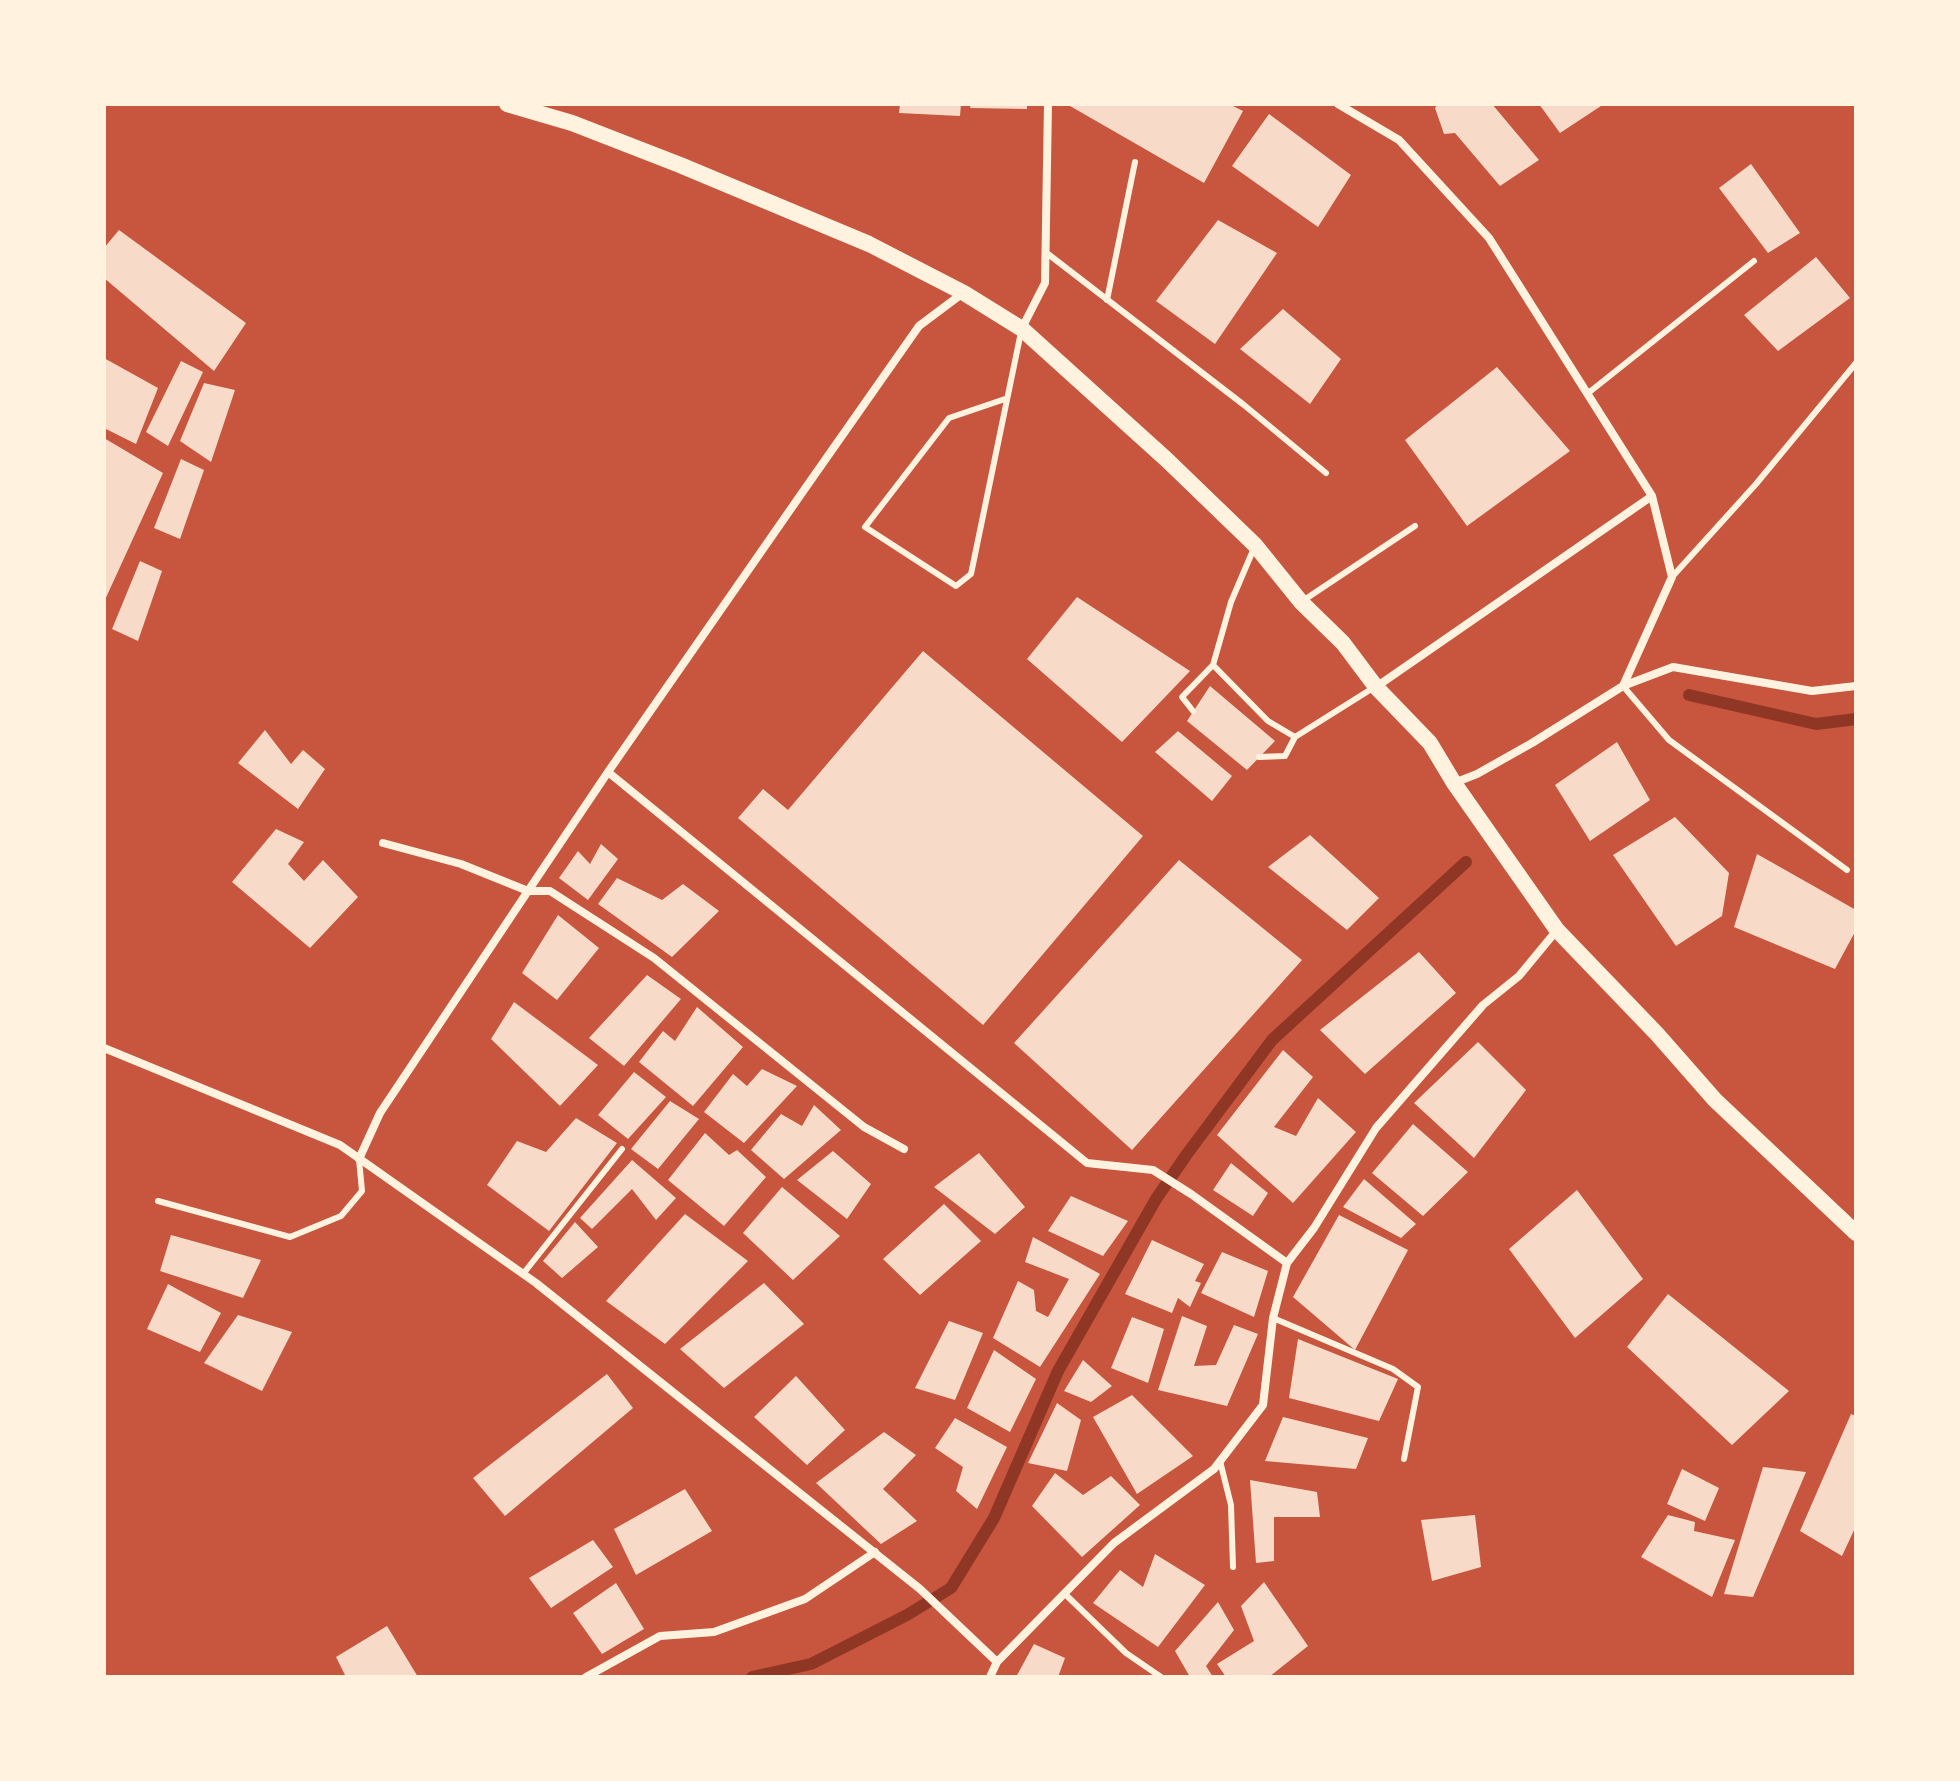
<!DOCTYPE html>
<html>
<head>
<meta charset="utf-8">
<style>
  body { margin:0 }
  #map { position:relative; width:1960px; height:1781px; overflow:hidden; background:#c8553d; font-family:"Noto Serif",serif }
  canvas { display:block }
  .frame { position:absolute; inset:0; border:106px solid #fff3e0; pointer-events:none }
</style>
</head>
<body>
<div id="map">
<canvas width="1960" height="1781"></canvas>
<div class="frame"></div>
</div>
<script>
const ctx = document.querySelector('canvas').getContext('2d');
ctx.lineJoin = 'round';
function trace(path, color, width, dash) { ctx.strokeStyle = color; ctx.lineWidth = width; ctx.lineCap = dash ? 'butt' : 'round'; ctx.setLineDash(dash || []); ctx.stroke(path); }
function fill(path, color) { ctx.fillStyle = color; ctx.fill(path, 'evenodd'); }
const stream = new Path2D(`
  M1689,695L1816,724L1856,719
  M752,1677L811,1664L907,1615L951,1588L994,1518L1058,1371L1156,1199L1187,1154L1272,1040L1466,862`);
const building = new Path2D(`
  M900,104H961L960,116L899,113Z
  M971,104H1027V109L970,108Z
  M1071,104H1229L1243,111L1204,183L1070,106Z
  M1438,104H1492L1539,160L1500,186L1455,133L1444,134L1435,108Z
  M1539,104H1604L1560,133Z
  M1269,114L1351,175L1318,227L1232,166Z
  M1751,164L1800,233L1768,253L1719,188Z
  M1218,220L1277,253L1215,344L1156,301Z
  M119,230L246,323L214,371L104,278V248Z
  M1816,257L1850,298L1778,351L1744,315Z
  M1283,309L1341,359L1310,404L1240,349Z
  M104,358L158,388L136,444L104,428Z
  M181,361L203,372L168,446L146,432Z
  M1497,367L1570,451L1467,526L1405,440Z
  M204,383L235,390L211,462L180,441Z
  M104,438L163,473L104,602Z
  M181,459L204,470L180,539L154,528Z
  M140,561L162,571L138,641L112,629Z
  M1077,597L1190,671L1122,742L1027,659Z
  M923,651L1143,836L983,1025L738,818L763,789L788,810Z
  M1210,686L1275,741L1247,770L1187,721Z
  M265,730L291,764L303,750L325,769L298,809L238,763Z
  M1178,731L1232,776L1212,801L1155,752Z
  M1617,742L1650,800L1590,841L1555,785Z
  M1675,817L1729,873L1722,916L1676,946L1613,855Z
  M276,829L304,842L288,864L304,881L323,860L358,897L310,948L232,882Z
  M1310,835L1379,898L1347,930L1268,867Z
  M601,844L618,859L588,900L559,878L578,851L590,864Z
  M1757,854L1856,910V930L1835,969L1734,927Z
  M1179,860L1302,960L1132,1150L1014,1043Z
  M617,878L662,900L683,884L719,911L672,957L598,904Z
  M558,915L599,948L557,1000L522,973Z
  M1419,952L1456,993L1365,1074L1320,1030Z
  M647,975L681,999L624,1066L589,1038Z
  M514,1002L598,1065L560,1106L491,1039Z
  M697,1007L743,1047L693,1106L639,1062L663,1031L675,1041Z
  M1478,1042L1526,1090L1474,1158L1414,1103Z
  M1283,1050L1313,1077L1274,1127L1296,1136L1318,1098L1356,1132L1293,1203L1217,1135Z
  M762,1069L797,1086L744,1143L704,1112L733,1074L747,1086Z
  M634,1072L666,1097L628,1139L598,1115Z
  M670,1101L699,1119L658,1169L631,1149Z
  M814,1105L841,1130L784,1179L751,1150L781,1114L802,1126Z
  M576,1118L617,1143L549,1231L487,1185L517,1141L546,1152Z
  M1413,1124L1468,1172L1423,1216L1372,1173Z
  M705,1133L729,1155L737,1150L766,1177L724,1226L668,1180Z
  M833,1151L871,1184L847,1219L797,1180Z
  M979,1153L1025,1207L995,1234L934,1187Z
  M632,1160L676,1198L656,1220L632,1189L592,1229L580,1218Z
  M1231,1163L1268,1193L1253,1216L1213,1190Z
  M1364,1179L1416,1224L1401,1238L1343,1207Z
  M782,1187L840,1236L793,1280L743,1233Z
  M1577,1190L1643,1279L1575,1338L1509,1249Z
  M1071,1196L1128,1221L1103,1256L1048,1231Z
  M944,1204L981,1241L920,1295L883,1259Z
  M685,1214L748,1261L665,1344L606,1301Z
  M1339,1215L1408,1250L1355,1350L1293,1297Z
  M575,1222L598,1247L562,1278L543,1261Z
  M171,1235L261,1260L243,1298L160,1271Z
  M1033,1237L1100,1274L1040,1367L993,1338L1018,1281L1034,1290L1036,1311L1048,1317L1069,1279L1025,1262Z
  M1152,1240L1204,1264L1195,1281L1201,1283L1190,1307L1178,1298L1172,1313L1125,1294Z
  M1222,1252L1268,1271L1254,1317L1201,1293Z
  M764,1283L804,1324L724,1388L680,1349Z
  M168,1284L221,1313L200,1352L147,1329Z
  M1668,1294L1789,1391L1732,1445L1627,1347Z
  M238,1315L292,1332L262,1391L204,1363Z
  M1182,1316L1207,1326L1194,1366L1216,1365L1234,1325L1258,1334L1227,1406L1158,1390Z
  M1132,1317L1164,1329L1148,1383L1111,1368Z
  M949,1321L983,1333L955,1400L915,1388Z
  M1298,1339L1398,1379L1379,1421L1289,1398Z
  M994,1350L1036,1379L1010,1432L967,1408Z
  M1083,1360L1112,1386L1091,1402L1064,1391Z
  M607,1374L633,1408L505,1516L473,1478Z
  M796,1376L845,1430L807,1465L754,1417Z
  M1132,1395L1193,1456L1137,1494L1093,1417Z
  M1057,1403L1081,1420L1067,1471L1028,1463Z
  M1851,1414L1856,1416V1526L1842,1556L1800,1531Z
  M1283,1417L1368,1438L1356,1469L1265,1461Z
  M955,1418L1007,1447L977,1509L956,1491L963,1467L935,1448Z
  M884,1432L916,1455L883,1489L917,1521L881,1544L816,1483Z
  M1763,1467L1806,1472L1753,1597L1724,1594Z
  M1682,1469L1719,1488L1705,1521L1667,1504Z
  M1055,1473L1083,1495L1111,1476L1140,1505L1082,1557L1032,1506Z
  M1250,1480L1317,1492L1320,1517H1274V1561L1256,1563Z
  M685,1489L712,1531L636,1575L614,1529Z
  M1475,1515L1481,1567L1432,1581L1421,1520Z
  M1668,1515L1695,1522L1694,1531L1735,1540L1712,1597L1641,1557Z
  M593,1540L613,1567L551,1608L529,1578Z
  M1155,1554L1205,1585L1158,1647L1093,1603L1120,1570L1143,1587Z
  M1264,1582L1308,1646L1269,1677H1226L1217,1664L1254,1641L1241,1606Z
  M616,1583L644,1629L602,1654L573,1613Z
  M1218,1602L1234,1630L1206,1666L1213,1677H1190L1175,1651Z
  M387,1626L418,1677H346L336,1657Z
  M1034,1644L1065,1658L1058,1677H1016Z`);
const service = new Path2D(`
  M1048,254L1244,405L1326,473
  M1107,300L1135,162
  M1587,394L1754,261
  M1005,399L949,418L865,527L956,586L971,574L1021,332
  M1254,548L1231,602L1213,665L1268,721L1295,737L1373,688
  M1672,577L1756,484L1856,363
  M1301,602L1415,526
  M1623,686L1669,740L1847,870
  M1193,711L1182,697L1213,665
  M1259,757L1285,756L1295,737
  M158,1201L290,1237L341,1216L362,1191L359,1159
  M523,1274L622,1149
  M1273,1318L1393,1369L1418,1387L1404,1459
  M1220,1461L1231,1505L1233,1567
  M1064,1593L1126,1653L1161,1677`);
const minor = new Path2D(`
  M1338,104L1399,140L1489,238L1652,496L1376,687
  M1022,328L1045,283L1048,104
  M1623,686L1672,577L1652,496
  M608,772L1087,1163L1153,1170L1191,1194L1287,1263
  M1454,783L1477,774L1532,743L1623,686L1673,667L1812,691L1856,686
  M383,843L461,864L528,891H550L654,958L864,1127L904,1149
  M104,1048L340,1145L536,1283L920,1589L997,1662
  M359,1159L380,1113L528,891L608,772L804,490L919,326L963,293
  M586,1677L660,1636L714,1632L805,1599L875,1552
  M990,1677L997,1662L1114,1543L1214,1469L1263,1405L1273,1318L1287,1263L1314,1228L1376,1128L1483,1005L1519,976L1557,930`);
const secondary = new Path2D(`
  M507,104L572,123L680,165L869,244L964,293L1022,329L1167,460L1255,545L1301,602L1343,643L1376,687L1430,743L1454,783L1557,930L1657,1034L1715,1100L1856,1233`);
trace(stream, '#8f3625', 12);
fill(building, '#f7dbc8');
trace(service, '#fff3e0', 6);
trace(minor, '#fff3e0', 8);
trace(secondary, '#fff3e0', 16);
</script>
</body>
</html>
